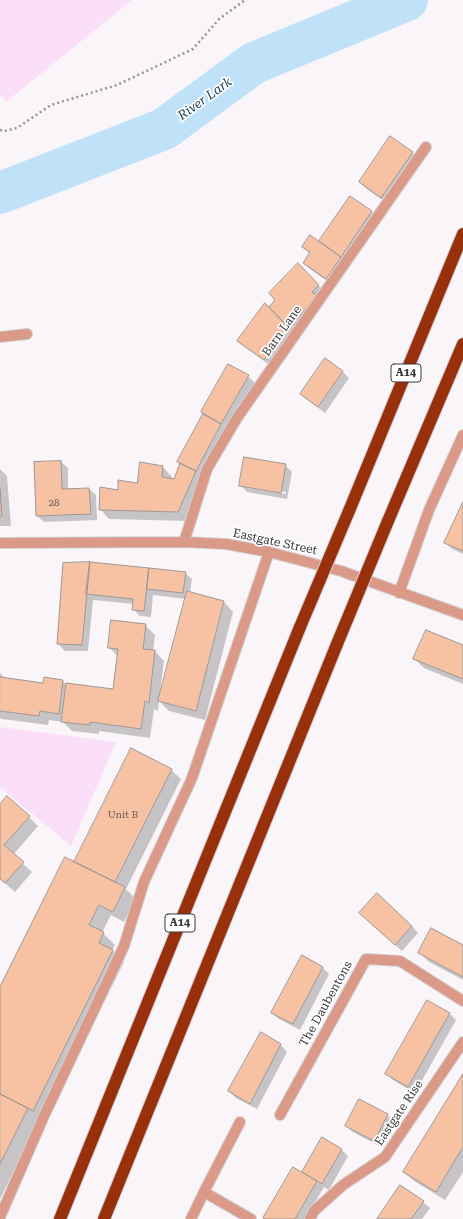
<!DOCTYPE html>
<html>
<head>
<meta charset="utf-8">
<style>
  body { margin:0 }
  canvas { display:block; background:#f9f5f9 }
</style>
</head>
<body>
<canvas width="463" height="1219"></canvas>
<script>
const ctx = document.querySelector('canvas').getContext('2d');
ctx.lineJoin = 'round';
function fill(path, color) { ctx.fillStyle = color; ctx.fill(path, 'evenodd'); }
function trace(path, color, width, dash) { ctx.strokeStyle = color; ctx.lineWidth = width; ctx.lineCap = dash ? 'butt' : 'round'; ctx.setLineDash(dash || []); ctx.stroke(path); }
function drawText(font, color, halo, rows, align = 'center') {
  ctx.font = font + ' "Roboto Serif",serif'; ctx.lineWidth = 3.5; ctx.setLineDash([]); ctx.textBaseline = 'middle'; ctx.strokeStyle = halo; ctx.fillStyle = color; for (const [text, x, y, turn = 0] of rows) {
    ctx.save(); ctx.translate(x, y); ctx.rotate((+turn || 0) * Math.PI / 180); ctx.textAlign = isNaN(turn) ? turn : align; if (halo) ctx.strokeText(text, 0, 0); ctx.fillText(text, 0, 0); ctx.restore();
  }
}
const green = new Path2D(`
  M0,0H132L6,102L0,95Z
  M0,727L116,742L71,846L0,787Z`);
const shadow = new Path2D(`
  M412,153L419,159L388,204L367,189L360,182Z
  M350,197L372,212L378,219L333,285L310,269L304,263L310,254L303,247L319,242Z
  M298,264L325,292L271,366L245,347L238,341L276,300Z
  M326,359L343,372L349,378L325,413L308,400L301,394Z
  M248,376L255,383L202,479L188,521L109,519L100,509L119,492L138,484L163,467L172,477V480H175L181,464L179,461L204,414L202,412Z
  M61,462L68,468V489H89L96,495L97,520L44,522L37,516Z
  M285,465L292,472L287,499L247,492L241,485ZM247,486L286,492V494L247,488Z
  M0,469L7,476L11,526H0Z
  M463,503V554L452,549L446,543Z
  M90,563L185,573L192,579L190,593L224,602L233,612L205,720L169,711L159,701L158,711L154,709L150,738L99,731V734L72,731L63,722L49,720L48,725L2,719L0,718V673L6,679L44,684L62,681L67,685L114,690L118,657L109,647L145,625L155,635L153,651H155L164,661L160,692H162L186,599L153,595L151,617L140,616L133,609L134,604L93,600L88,651H65L58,644Z
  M463,646V684L424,668L414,658Z
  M171,770L181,779L126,889L136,899L124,922L111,915L102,932L115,945L112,950L124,962L45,1122L40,1119L0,1199V989L75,863Z
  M0,805L29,817L38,826L13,855L32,872L15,892L0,879Z
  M367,919L412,926L418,933L402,951Z
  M463,946V980L429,962L419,952Z
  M302,957L323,968L329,974L300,1030L279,1019L272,1013Z
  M449,1013L456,1020L415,1093L393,1080L387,1074Z
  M261,1034L281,1045L287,1052L257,1109L236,1098L229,1091Z
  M463,1076V1172L445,1200L414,1181L404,1172Z
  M360,1101L387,1115L394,1122L381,1147L353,1132L346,1126Z
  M323,1139L342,1150L348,1156L329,1190L324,1187L305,1219H266L302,1173Z
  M423,1202L430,1208L422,1219H378Z`);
const river = new Path2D(`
  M0,193L164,129L254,63L407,0`);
const building = new Path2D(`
  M390,136L413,152L381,198L359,182Z
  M350,196L372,211L341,257L319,241Z
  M310,235L341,257L326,279L303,263L310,252L302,247Z
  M298,263L319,285L312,292L317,296L289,328L269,307L275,300L269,293Z
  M265,303L289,328L264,360L237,341Z
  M325,358L343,371L318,407L300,394Z
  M228,364L249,375L221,424L201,412Z
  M203,414L221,424L196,471L177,462Z
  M244,457L286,464L281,493L239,486Z
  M61,461L62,489L89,488L91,514L36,516L34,462Z
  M140,462L163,466L162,477L174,479L180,463L196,471L178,512L99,510L100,487L118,490V480L137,483Z
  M0,489L2,516L0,517Z
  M463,502V551L444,543Z
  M90,562L149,568L144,611L132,610L133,599L86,594Z
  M90,562L82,645L57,644L63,563Z
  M149,568L186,572L183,593L147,589Z
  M187,591L224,601L196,711L158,701Z
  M111,620L146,624L143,649L155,650L149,703L145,701L141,729L90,722V725L61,722L66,683L113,689L118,649L108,648Z
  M426,630L463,645V679L413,659Z
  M0,677L43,683L44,677L63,680L59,714L40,711L39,716L0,711Z
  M131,748L172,769L115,882L74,862Z
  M7,796L30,816L4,845L24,862L5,883L0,879V804Z
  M65,857L125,887L113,912L99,905L89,925L104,932L99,943L113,950L33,1111L0,1094V987Z
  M377,893L412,926L395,945L359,913Z
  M431,928L463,945V977L418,953Z
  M302,955L323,967L293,1024L271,1013Z
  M427,1000L450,1013L408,1087L385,1074Z
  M261,1032L281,1044L250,1104L228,1091Z
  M463,1074V1147L436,1192L403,1172Z
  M0,1094L28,1108L0,1164Z
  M359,1099L388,1114L374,1141L345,1126Z
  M322,1137L342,1149L322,1184L302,1172Z
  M293,1167L317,1181L295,1219H266L263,1218Z
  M400,1185L424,1201L411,1219H377Z`);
const path = new Path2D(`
  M0,130L4,131L17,128L51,105L117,85L193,49L219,19L245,0`);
const minor = new Path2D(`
  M0,337L27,334
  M184,542L207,469L237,418L426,147
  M0,543L184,542L226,544L269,552L341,571L463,615
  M399,593L429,510L463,435
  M280,1115L366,959L400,961L463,1001
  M240,1122L204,1192L251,1219
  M0,1217L44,1116L124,946L144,882L192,778L269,552
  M191,1219L204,1192
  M310,1219L314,1211L343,1185L385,1157L463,1042`);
const highway = new Path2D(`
  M349,511L463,234
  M388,521L463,344
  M60,1219L300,627
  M104,1219L337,644`);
const highwayBridge = new Path2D(`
  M300,627L349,511
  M337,644L388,521`);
const numberNames = [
  ["28",54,503],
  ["Unit B",123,815]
];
const shields = [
  [406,373,30],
  [180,923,30]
];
const shieldNames = [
  ["A14",406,373],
  ["A14",180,923]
];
const streetNames = [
  ["Barn Lane",282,331,-55],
  ["Eastgate Street",275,542,12],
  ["The Daubentons",326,1004,-61],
  ["Eastgate Rise",399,1113,-56]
];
const waterNames = [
  ["River Lark",205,99,-36]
];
fill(green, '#fbdff9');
fill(shadow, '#0003');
trace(river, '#bfe2f9', 42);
fill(building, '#f7c2a4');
trace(building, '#9d9895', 1);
trace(minor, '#d3cfd3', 12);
trace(highway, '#d3cfd3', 14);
trace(path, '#979497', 2.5, [2, 3]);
trace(minor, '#da9a87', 10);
trace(highway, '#99300c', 12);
trace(highwayBridge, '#d3cfd3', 14, []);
trace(highwayBridge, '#99300c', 12);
drawText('10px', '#6a5b55', null, numberNames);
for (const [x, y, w] of shields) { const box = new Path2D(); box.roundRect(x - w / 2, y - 9, w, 18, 3); ctx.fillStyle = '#fff'; ctx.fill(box); trace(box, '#3b393b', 1); }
drawText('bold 11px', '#3b393b', null, shieldNames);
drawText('12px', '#3b393b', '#fff', streetNames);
drawText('italic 13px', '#123c53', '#fff', waterNames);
</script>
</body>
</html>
